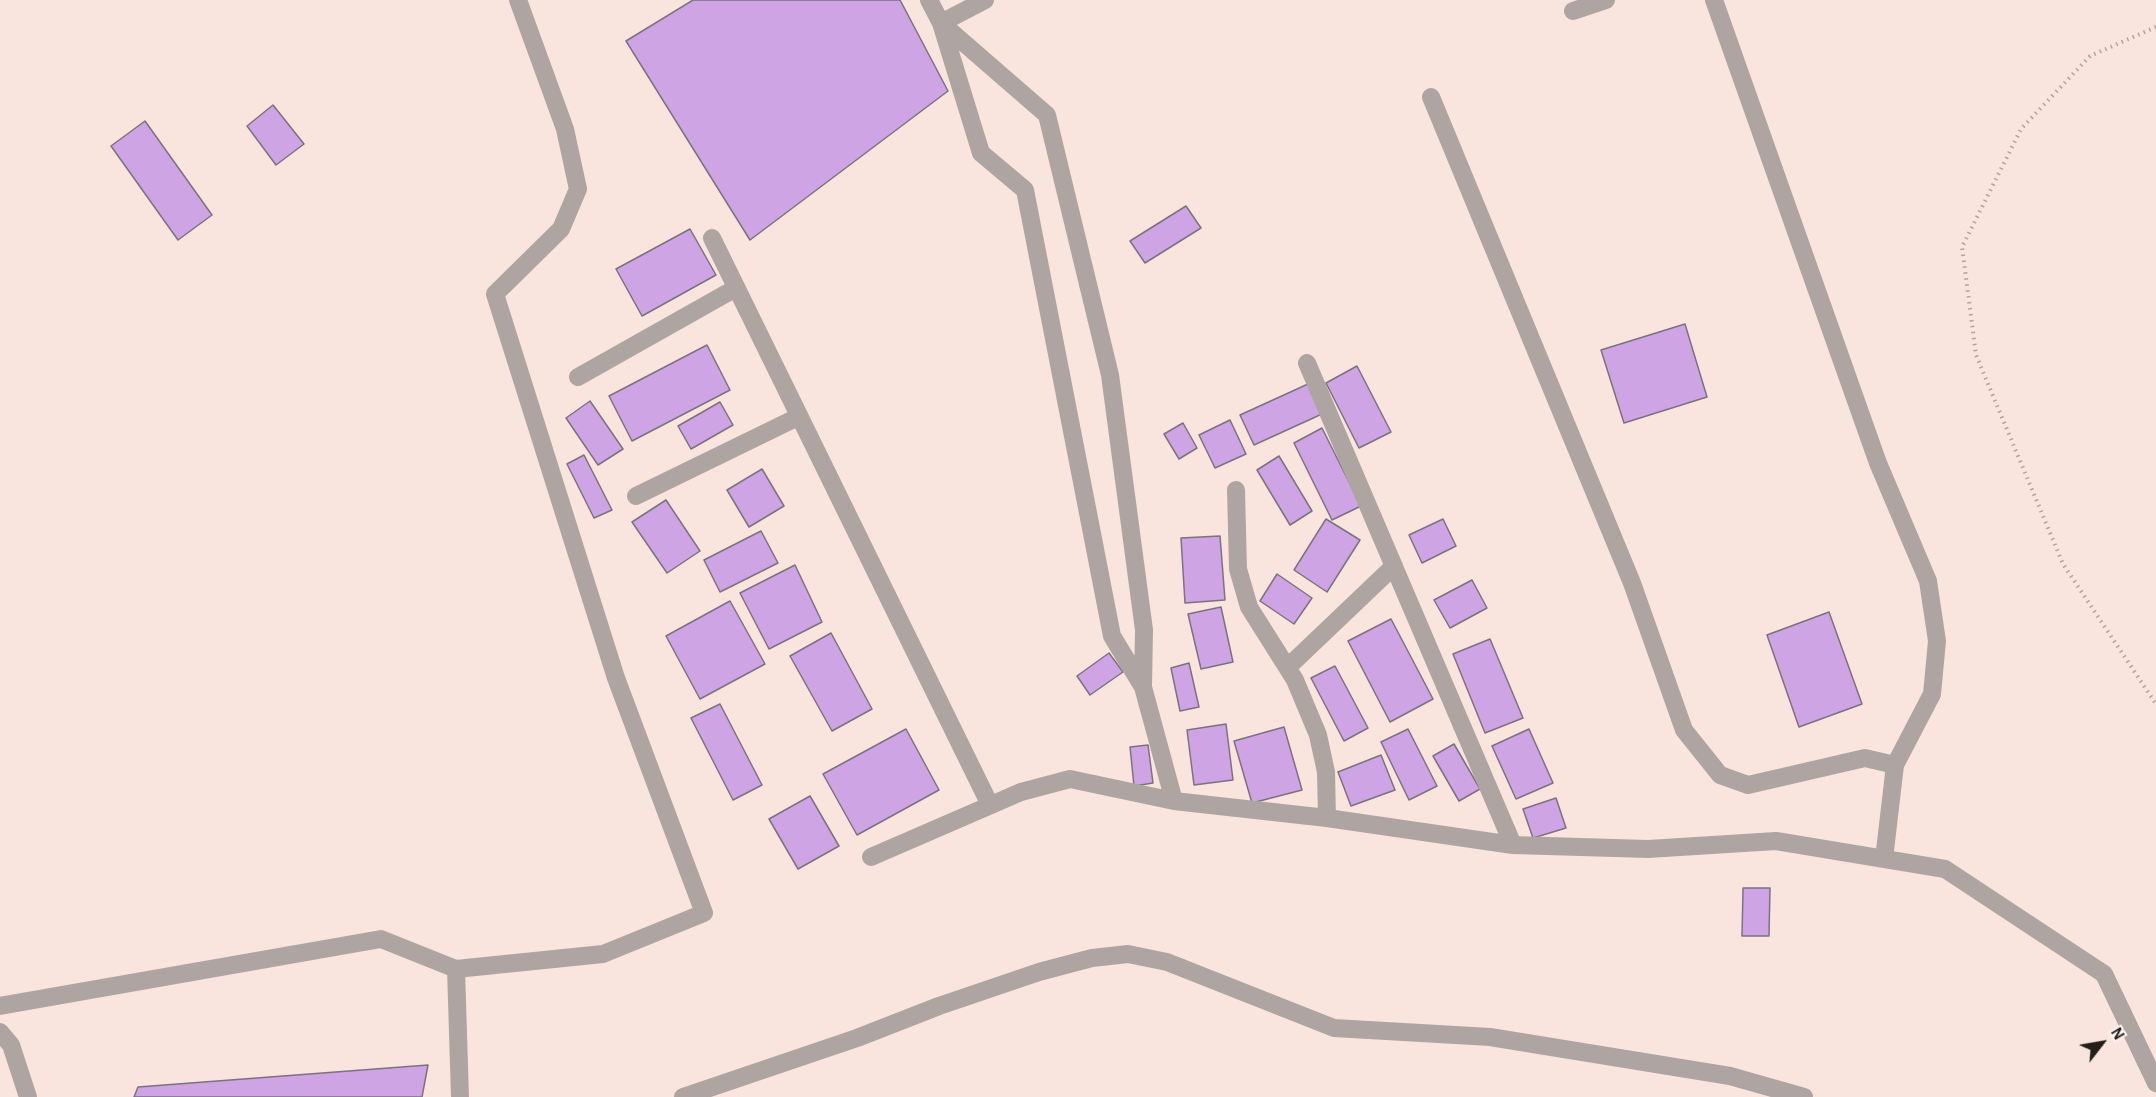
<!DOCTYPE html>
<html>
<head>
<meta charset="utf-8">
<style>
  body { margin:0 }
  #map { position:relative; width:2156px; height:1097px; overflow:hidden; background:#f9e5dd; font-family:"Alegreya Sans",sans-serif }
  canvas { display:block }
  .north { position:absolute; left:2072px; top:1013px; width:60px; height:60px; -webkit-text-stroke:4px #fdf5f2; paint-order:stroke; rotate:59deg; font-size:16px; font-weight:700; line-height:24px; text-align:center; color:#241d1a }
  .north::after { content:''; display:block; margin:auto; width:21px; height:27px; background:#241d1a; clip-path:polygon(50% 0,100% 100%,50% 72%,0 100%) }
</style>
</head>
<body>
<div id="map">
<canvas width="2156" height="1097"></canvas>
<div class="north">N</div>
</div>
<script>
const ctx = document.querySelector('canvas').getContext('2d');
ctx.lineJoin = 'round';
function fill(path, color) { ctx.fillStyle = color; ctx.fill(path, 'evenodd'); }
function trace(path, color, width, dash) { ctx.strokeStyle = color; ctx.lineWidth = width; ctx.lineCap = dash ? 'butt' : 'round'; ctx.setLineDash(dash || []); ctx.stroke(path); }
const building = new Path2D(`
  M693,0H900L948,91L750,240L626,41Z
  M273,105L304,144L276,165L247,126Z
  M145,121L212,215L178,240L111,146Z
  M1186,206L1201,228L1145,263L1130,241Z
  M690,229L716,275L642,316L616,269Z
  M1685,324L1707,397L1624,423L1601,350Z
  M707,345L730,390L632,441L609,396Z
  M1357,366L1391,432L1359,448L1326,383Z
  M1308,384L1322,414L1254,445L1240,415Z
  M590,401L623,449L598,465L566,418Z
  M720,402L733,425L691,449L678,426Z
  M1230,420L1246,454L1215,468L1199,435Z
  M1183,423L1197,448L1179,459L1164,434Z
  M1322,428L1361,506L1332,520L1294,443Z
  M584,455L612,510L594,518L567,464Z
  M1279,456L1312,511L1290,525L1257,470Z
  M762,469L784,506L749,527L727,490Z
  M666,500L700,551L667,573L632,522Z
  M1326,519L1360,540L1327,592L1294,570Z
  M1443,519L1456,546L1422,563L1409,535Z
  M761,531L778,563L720,592L704,560Z
  M1220,536L1225,600L1185,603L1181,538Z
  M795,565L822,622L769,649L740,593Z
  M1277,574L1312,598L1294,624L1260,601Z
  M1472,580L1487,608L1450,628L1434,600Z
  M730,601L765,664L700,699L666,636Z
  M1221,607L1233,662L1201,669L1188,614Z
  M1829,612L1862,704L1799,727L1767,635Z
  M1391,619L1433,699L1390,722L1348,641Z
  M831,633L872,709L832,731L790,656Z
  M1490,639L1523,718L1485,733L1453,654Z
  M1109,653L1123,672L1090,695L1077,676Z
  M1189,663L1199,707L1180,711L1171,668Z
  M1335,666L1368,728L1344,741L1311,678Z
  M720,704L762,785L733,800L691,718Z
  M1226,724L1233,780L1194,785L1187,730Z
  M1284,727L1302,790L1252,803L1234,741Z
  M906,729L939,790L857,835L823,774Z
  M1408,729L1437,786L1409,800L1381,742Z
  M1529,729L1553,783L1516,799L1492,746Z
  M1454,744L1480,789L1459,801L1433,756Z
  M1148,745L1153,783L1134,786L1130,747Z
  M1381,755L1395,790L1351,806L1338,772Z
  M810,796L839,846L798,869L769,819Z
  M1556,798L1566,828L1533,838L1523,809Z
  M1743,888H1770L1769,936H1742Z
  M428,1065L422,1097H134L138,1087Z`);
const path = new Path2D(`
  M2156,27L2090,56L2021,129L1962,247L1976,355L2063,564L2156,704`);
const minor = new Path2D(`
  M929,0L941,23L1047,115L1110,375L1144,630L1143,687L1174,801
  M985,0L941,23L981,153L1025,190L1112,636L1143,687
  M1714,0L1878,463L1928,581L1937,641L1932,694L1895,765
  M1573,11L1606,0
  M1431,97L1632,583L1684,730L1720,775L1748,785L1865,758L1895,765L1884,859
  M712,238L990,805
  M1307,363L1513,845
  M578,377L736,288
  M1236,490L1238,569L1249,607L1295,680L1318,735L1326,772L1327,818
  M636,496L798,417
  M1288,667L1394,566
  M871,857L1021,792L1070,779L1174,801L1327,818L1513,845L1648,849L1776,841L1945,869L2104,974L2156,1083
  M0,1006L381,939L456,969
  M0,1032L11,1045L28,1097
  M460,1097L456,969L603,954L704,913L616,678L495,294L561,229L578,189L565,129L518,0
  M683,1097L857,1038L939,1006L1039,972L1092,958L1128,954L1167,962L1334,1028L1490,1037L1730,1076L1804,1097`);
fill(building, '#cea4e4');
trace(building, '#7b7280', 1.5);
trace(path, '#b3a39d', 4, [1.5, 4.5]);
trace(minor, '#aea5a3', 18);
</script>
</body>
</html>
